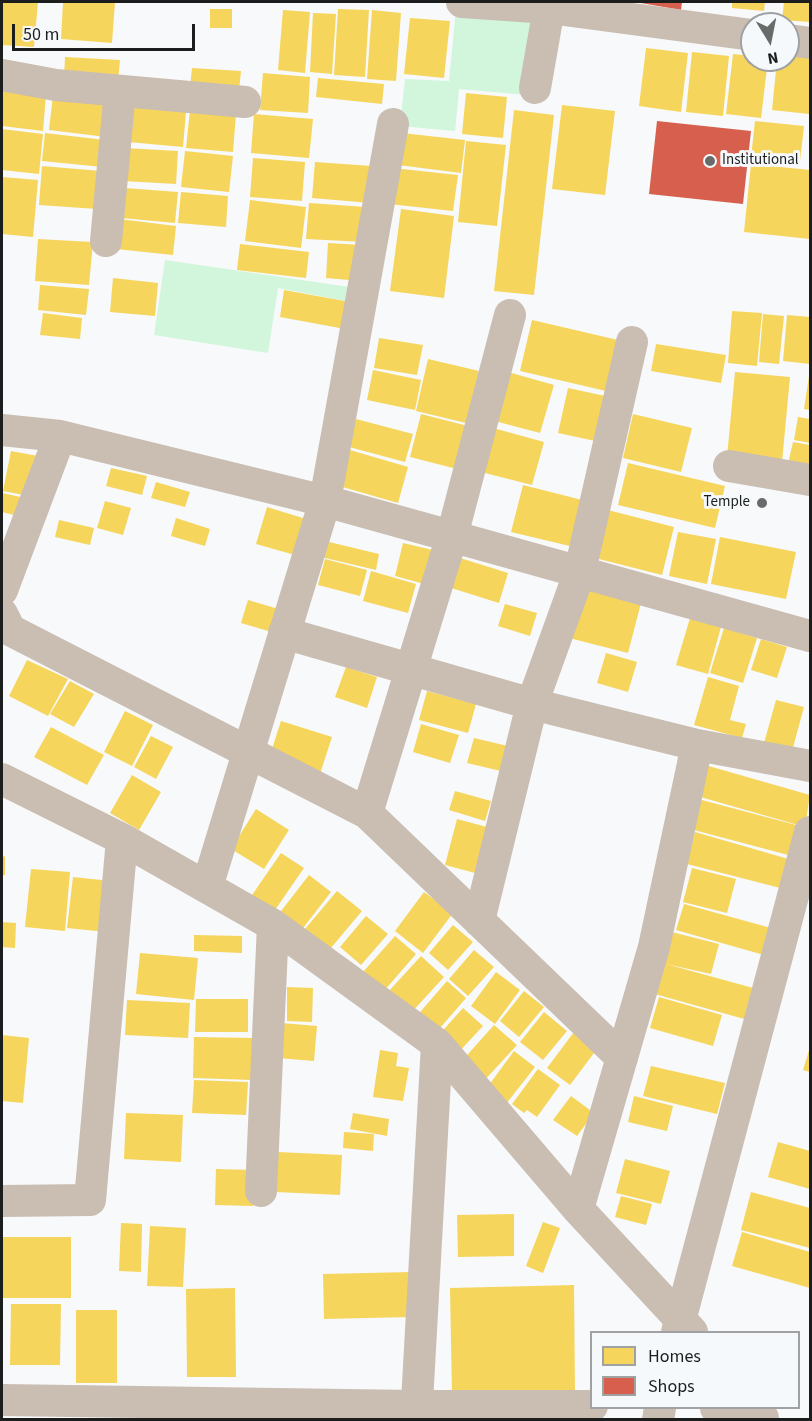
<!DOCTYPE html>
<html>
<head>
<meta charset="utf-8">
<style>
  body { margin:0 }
  #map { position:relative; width:812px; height:1421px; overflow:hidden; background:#f7f9fb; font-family:"Source Sans 3",sans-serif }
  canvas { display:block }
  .frame { position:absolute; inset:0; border:3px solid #1c1e1e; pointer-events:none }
  .legend { position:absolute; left:590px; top:1331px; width:210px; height:78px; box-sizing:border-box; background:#f6f9fc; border:2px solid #9fa1a3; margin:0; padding:8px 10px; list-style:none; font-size:18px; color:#1c1e1e }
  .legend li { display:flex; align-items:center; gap:12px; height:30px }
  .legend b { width:30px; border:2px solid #9fa1a3 }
  .north { position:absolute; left:740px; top:12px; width:60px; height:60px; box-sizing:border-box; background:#f6f9fc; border:2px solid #9fa1a3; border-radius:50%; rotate:170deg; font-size:16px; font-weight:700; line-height:24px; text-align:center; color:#1c1e1e }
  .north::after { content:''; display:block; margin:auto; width:21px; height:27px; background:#696b6b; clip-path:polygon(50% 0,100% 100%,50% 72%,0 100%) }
  .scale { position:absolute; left:12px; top:24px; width:183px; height:27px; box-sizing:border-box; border:3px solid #1c1e1e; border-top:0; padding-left:8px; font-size:18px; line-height:21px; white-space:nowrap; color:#1c1e1e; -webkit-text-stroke:4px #f6f9fc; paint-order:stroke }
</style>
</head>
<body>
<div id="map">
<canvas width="812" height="1421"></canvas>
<div class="frame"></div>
<ul class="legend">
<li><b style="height:16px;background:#f6d55c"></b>Homes</li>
<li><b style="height:16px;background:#d6604d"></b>Shops</li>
</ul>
<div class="north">N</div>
<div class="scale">50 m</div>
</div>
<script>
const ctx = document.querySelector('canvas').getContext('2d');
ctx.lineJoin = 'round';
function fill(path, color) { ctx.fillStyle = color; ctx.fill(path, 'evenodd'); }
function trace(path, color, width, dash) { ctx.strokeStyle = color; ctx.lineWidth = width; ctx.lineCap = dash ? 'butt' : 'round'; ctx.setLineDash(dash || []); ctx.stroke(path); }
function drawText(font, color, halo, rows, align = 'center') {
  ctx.font = font + ' "Source Sans 3",sans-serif'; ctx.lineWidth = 6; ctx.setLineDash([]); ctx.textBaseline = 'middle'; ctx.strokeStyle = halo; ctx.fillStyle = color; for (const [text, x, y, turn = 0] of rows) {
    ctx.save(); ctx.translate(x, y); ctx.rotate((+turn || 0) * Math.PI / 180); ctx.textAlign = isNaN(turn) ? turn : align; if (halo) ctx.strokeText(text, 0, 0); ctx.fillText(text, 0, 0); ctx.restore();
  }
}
const green = new Path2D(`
  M456,9L537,17L527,95L459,89L455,131L400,126L405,79L449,81Z
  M165,260L363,289L361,304L278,288L268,353L154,335Z`);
const homes = new Path2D(`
  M2,2H38L34,47L2,45Z
  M63,2H115L112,43L61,39Z
  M732,2H765L764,11L732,8Z
  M784,2H810V22L782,20Z
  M210,9H232V28H210Z
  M338,9L369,10L365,77L334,75Z
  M283,10L310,12L305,73L278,70Z
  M372,10L401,13L396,81L367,79Z
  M313,13L336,14L332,74L310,72Z
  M410,18L450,21L444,78L404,74Z
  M646,48L688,53L681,112L639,106Z
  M692,52L729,56L723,116L686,112Z
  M733,54L752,56V60H768L761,118L726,114Z
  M788,56L810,58L809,114L772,110L777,60H788Z
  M65,57L120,60L118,82L64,78Z
  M192,68L241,71L239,91L190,87Z
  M263,73L310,77L308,113L260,110Z
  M318,78L384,84L382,104L316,97Z
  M2,91L46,95L43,131L2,126Z
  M466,93L507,97L503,138L462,134Z
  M53,95L110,102L106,137L49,130Z
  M562,105L615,111L605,195L552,189Z
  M131,107L186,112L183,147L128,142Z
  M190,110L236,114L233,152L186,148Z
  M514,110L554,115L534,295L494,291Z
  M254,114L313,119L309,158L251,153Z
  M755,121L804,126L800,162L751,157Z
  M2,129L43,134L39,174L2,170Z
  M45,133L105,140L102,167L42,161Z
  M402,133L465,140L461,173L398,165Z
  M466,141L506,145L497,226L458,222Z
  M125,148L178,151L176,184L123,181Z
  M185,151L233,156L229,192L181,187Z
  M253,158L305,162L302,201L250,197Z
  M315,162L372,166L370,203L312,198Z
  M751,164L810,170V239L744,232Z
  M42,166L101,171L97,209L39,205Z
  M393,168L458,175L453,211L389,204Z
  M2,177L38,180L33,237L2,234Z
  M125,188L178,192L175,223L122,218Z
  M181,192L228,196L226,227L178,223Z
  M250,200L306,207L301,248L245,241Z
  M309,203L366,207L364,242L306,239Z
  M401,209L454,216L444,298L390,291Z
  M119,219L176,226L173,255L116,249Z
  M38,239L93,242L89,285L35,281Z
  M328,243L363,245L361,281L326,278Z
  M240,244L309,252L306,278L237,270Z
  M113,278L158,283L155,316L110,312Z
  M40,285L89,289L86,315L38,310Z
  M284,290L350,302L345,329L280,317Z
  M732,311L762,313L757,366L728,363Z
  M43,313L82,318L80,339L40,335Z
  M763,314L784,316L779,364L759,362Z
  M787,315L810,317V364L783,361Z
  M532,320L618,340L606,391L520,371Z
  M379,338L423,345L417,375L374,368Z
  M656,344L726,355L721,383L651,371Z
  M428,359L479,371L466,423L416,411Z
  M373,370L421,380L415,410L367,400Z
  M501,370L554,385L540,433L487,419Z
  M735,372L790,377L782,462L727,457Z
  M809,376H810V410L804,409Z
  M568,388L610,397L600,442L558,433Z
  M421,414L468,426L457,469L410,457Z
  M633,414L692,428L681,472L623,458Z
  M798,417L810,419V443L794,440Z
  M356,419L413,434L405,462L349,447Z
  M493,428L544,442L532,485L481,472Z
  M793,442L810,445V468L788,464Z
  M350,450L408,467L398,503L339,486Z
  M11,451L38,456L29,496L3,491Z
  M628,463L725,486L715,528L618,505Z
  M111,468L147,476L142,495L106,486Z
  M156,482L190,492L185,507L151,498Z
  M523,485L590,502L578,548L511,532Z
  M2,493L30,499L26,518L2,512Z
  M105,501L131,508L123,535L97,528Z
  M267,507L306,519L295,555L256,544Z
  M604,509L674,527L662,575L591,557Z
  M176,518L210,529L205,546L171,536Z
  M59,520L94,528L90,545L55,537Z
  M678,532L716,539L707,584L669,576Z
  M720,537L796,552L786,599L711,584Z
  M325,541L379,554L376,570L321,557Z
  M403,543L437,551L428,585L395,576Z
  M457,557L508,573L499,603L448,587Z
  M325,559L367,570L360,596L318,585Z
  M371,571L416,584L408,613L363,601Z
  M583,587L641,603L628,653L569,638Z
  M248,600L282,610L275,633L241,623Z
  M505,604L537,613L530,636L498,626Z
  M690,618L721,627L708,674L676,665Z
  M724,628L757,638L743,683L710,673Z
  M761,639L787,647L777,678L751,670Z
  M606,653L637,662L628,692L597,683Z
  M27,660L68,679L48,716L9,696Z
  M346,667L377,677L367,708L335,697Z
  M708,677L739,686L730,720L746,724L742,738L694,725Z
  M70,681L94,694L74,727L50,714Z
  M427,691L476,704L468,733L419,720Z
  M776,700L804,707L792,751L764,743Z
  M125,711L153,725L132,766L104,752Z
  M281,721L332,737L320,774L269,758Z
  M421,724L459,735L450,763L413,752Z
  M51,727L104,755L87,785L34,757Z
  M151,736L173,747L156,779L134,767Z
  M474,738L512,747L505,772L467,763Z
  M705,765L810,795L805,827L697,796Z
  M132,775L161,792L139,830L110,813Z
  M455,791L491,801L485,821L449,810Z
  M698,799L800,826L792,856L690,829Z
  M256,809L289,830L264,869L231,849Z
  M457,819L487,827L475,873L445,865Z
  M695,832L792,860L788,890L687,864Z
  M281,853L304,868L275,910L252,895Z
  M5,856V875H2V857Z
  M692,868L736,879L727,913L683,902Z
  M31,869L70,872L65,931L25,927Z
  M309,875L331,892L300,932L278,915Z
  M73,877L111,881L106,932L67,928Z
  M337,891L362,911L330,949L305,929Z
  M424,892L453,913L423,953L395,931Z
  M684,904L771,928L764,955L676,930Z
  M366,916L388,934L361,965L340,947Z
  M2,922L16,923L15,948L2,947Z
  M453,925L473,942L448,970L429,953Z
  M672,932L719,944L711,974L666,964L764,991L755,1022L651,993Z
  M194,935L242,936V953L194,951Z
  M395,936L416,954L384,991L363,972Z
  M474,950L494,967L468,996L449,979Z
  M140,953L198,958L194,1000L136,994Z
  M421,956L444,977L410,1014L387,993Z
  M496,972L520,990L495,1024L471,1006Z
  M447,981L466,998L434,1035L415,1018Z
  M287,987L313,988L312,1022L287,1021Z
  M524,991L544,1007L519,1037L500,1021Z
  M659,997L722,1015L713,1046L650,1028Z
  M196,999H248V1032H195Z
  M127,1000L190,1003L188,1038L125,1035Z
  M463,1008L483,1026L456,1055L437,1037Z
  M544,1012L567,1031L543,1060L520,1042Z
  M281,1023L317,1026L314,1061L278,1058Z
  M494,1025L517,1045L482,1083L460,1063Z
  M574,1032L597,1049L570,1085L547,1068Z
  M2,1035L29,1038L23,1103L2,1101Z
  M194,1037L253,1038L252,1080L193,1078Z
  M810,1047V1072L803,1070Z
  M380,1050L398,1053L396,1066L409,1068L403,1101L373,1097Z
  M514,1051L535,1067L506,1104L486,1089Z
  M651,1066L725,1083L717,1114L643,1096Z
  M538,1069L560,1085L537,1117L527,1110L524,1113L512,1104Z
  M194,1080L248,1082L246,1115L192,1113Z
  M571,1096L594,1113L577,1136L553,1120Z
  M634,1096L673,1106L667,1131L628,1122Z
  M126,1113L183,1115L181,1162L124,1159Z
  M353,1113L389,1119L387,1136L350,1129Z
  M344,1132L374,1134L373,1151L343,1148Z
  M778,1142L810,1151V1189L768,1177Z
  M278,1152L342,1155L340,1195L276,1192Z
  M625,1159L670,1171L661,1204L616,1193Z
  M216,1169L254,1170L253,1206L215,1205Z
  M751,1192L810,1208V1248L741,1230Z
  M621,1196L652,1204L646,1225L615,1217Z
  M514,1214V1256L458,1257L457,1215Z
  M543,1222L560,1228L543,1273L526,1266Z
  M121,1223L142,1224L141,1272L119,1271Z
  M150,1226L186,1228L183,1287L147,1286Z
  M742,1232L810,1252V1288L732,1266Z
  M2,1237H71V1298H2Z
  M411,1272V1317L324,1319L323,1274Z
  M574,1285L575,1394L452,1396L450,1288Z
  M235,1288L236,1377H187L186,1289Z
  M11,1304H61L60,1365H10Z
  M76,1310H117V1383H76Z`);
const shops = new Path2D(`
  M635,2H682L681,10Z
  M657,121L751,131L743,204L649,194Z`);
const minor = new Path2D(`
  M462,2L549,8L752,35
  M788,40L810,43
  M2,75L56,85L245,102
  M535,88L550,2
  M106,241L120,91
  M2,430L60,436L325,501L810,636
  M729,466L810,480
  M2,590L60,436
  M2,614L10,630L367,813L622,1058
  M284,633L532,704L697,745
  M2,779L122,839L273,925L437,1044L578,1209L692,1332
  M367,813L452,536L510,315
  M207,887L325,501L393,124
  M479,921L532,704L580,571L632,342
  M261,1191L273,925
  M2,1201L90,1200L122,839
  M578,1209L654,947L697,745L810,766
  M677,1332L810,832
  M2,1400L415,1406H592
  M716,1408L763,1418
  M416,1420L437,1044
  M658,1420L660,1408`);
const markers = [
  [710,161,6,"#696b6b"],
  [762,503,6,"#696b6b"]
];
const poiNames = [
  ["Institutional",722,161],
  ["Temple",750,503,"right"]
];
fill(green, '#d1f6db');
fill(homes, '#f6d55c');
fill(shops, '#d6604d');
trace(minor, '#cabdb2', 32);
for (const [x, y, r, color] of markers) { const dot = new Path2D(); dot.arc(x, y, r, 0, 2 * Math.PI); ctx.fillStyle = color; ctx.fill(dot); trace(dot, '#f6f9fc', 2); }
drawText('15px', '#1c1e1e', '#f6f9fc', poiNames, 'left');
</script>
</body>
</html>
